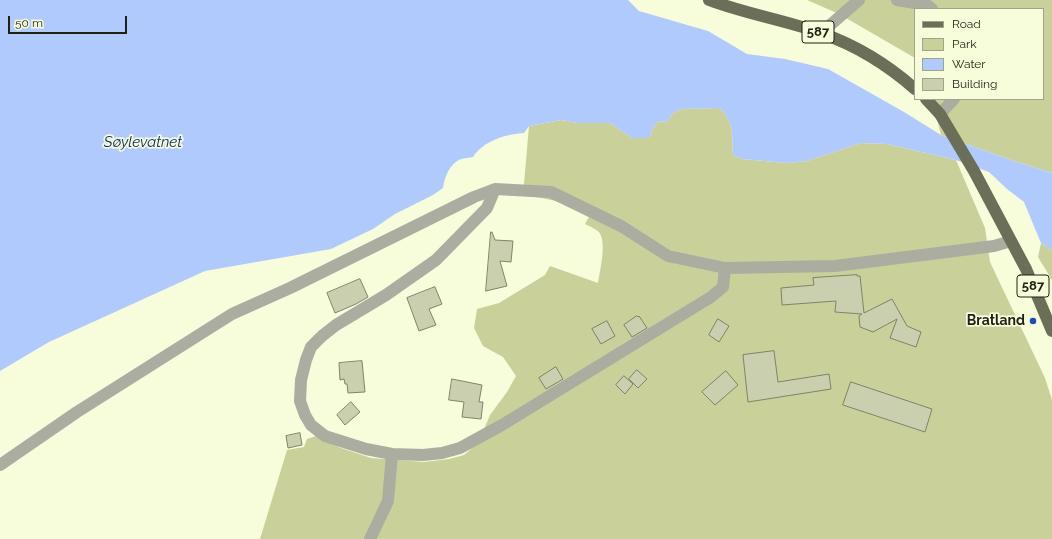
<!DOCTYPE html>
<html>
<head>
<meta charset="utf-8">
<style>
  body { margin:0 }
  #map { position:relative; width:1052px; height:539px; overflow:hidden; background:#f7fcdb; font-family:Raleway,sans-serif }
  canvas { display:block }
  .legend { position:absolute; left:914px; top:8px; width:130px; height:92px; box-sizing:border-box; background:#f7fcdb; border:1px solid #a0a48b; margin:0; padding:5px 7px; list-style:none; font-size:12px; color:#1e2014 }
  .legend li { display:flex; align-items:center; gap:8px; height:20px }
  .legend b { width:20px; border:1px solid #a0a48b }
  .scale { position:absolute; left:8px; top:16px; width:119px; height:18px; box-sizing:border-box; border:2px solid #1e2014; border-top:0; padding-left:5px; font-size:12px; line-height:14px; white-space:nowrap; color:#1e2014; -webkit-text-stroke:3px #f7fcdb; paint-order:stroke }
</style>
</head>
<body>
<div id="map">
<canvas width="1052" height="539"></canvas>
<ul class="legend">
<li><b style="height:5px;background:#6c6f57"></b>Road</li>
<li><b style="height:11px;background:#c9d099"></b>Park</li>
<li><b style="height:11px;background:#b0cafd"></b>Water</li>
<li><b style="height:11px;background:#cacfaf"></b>Building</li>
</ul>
<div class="scale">50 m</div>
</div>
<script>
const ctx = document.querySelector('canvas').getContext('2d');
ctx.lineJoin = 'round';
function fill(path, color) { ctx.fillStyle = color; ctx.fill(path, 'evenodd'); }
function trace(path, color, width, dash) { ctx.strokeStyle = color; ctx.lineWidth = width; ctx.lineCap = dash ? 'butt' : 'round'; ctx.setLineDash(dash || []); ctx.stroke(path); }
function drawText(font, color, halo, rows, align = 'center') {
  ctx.font = font + ' Raleway,sans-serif'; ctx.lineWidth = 3.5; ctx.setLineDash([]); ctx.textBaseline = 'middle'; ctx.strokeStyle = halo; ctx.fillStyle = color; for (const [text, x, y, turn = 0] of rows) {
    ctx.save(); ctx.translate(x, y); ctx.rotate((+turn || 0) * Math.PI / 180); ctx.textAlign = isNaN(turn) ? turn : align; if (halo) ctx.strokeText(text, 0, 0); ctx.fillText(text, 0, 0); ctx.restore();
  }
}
const green = new Path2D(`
  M807,0H1052V173L1014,161L941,135L932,99H1043V9H915V58L839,14Z
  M720,108C734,122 732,136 733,155L742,159L787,163L807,161L861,143L887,144L956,160L985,228L990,262L1045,378L1052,400V539H260L287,450L304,447L307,439L316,436L341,448L371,458L424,462L449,459L464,455L478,443L490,415L507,392L516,376L503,357L483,346L474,328L477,309L499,303L545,275L550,266L598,283C600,270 607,243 599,232C596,229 589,226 585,224L590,215C567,202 549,199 523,195L529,126L561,120L577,123H610L632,138H647L651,135L652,130L657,122L668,121L672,114L681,109Z
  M1041,243L1052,250V280L1038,257Z`);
const water = new Path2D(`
  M0,0H628L639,11L708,31L747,54L785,59L828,69L904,112L941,135L1014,161L1052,173V250L1041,243L1024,202L1007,189L989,172L956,160L887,144L861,143L807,161L787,163L742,159L733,155C732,136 734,122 720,108L681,109L672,114L668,121L657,122L652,130L651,135L647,138H632L610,123H577L561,120L529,126L524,133C506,134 483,141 473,157C469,158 464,158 461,159C450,163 444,178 443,188L433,195L395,214L373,229L331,249L205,271L49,342L0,371Z`);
const building = new Path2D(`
  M491,232H492L495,240L513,241L511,262L500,261L507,286L486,291Z
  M857,275V276H860L864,313L892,299L907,326L921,332L916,347L890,338L897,319L873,332L860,327L859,316L862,314L835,312L836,301L782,305L781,288L814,285L813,278Z
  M360,279L368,297L356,304L335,313L327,293Z
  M435,287L442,304L429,309L436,325L419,331L407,298Z
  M637,316L638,317L639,316L647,328L632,337L624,325Z
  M718,319L729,326L719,342L709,335Z
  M607,321L615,336L601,344L592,329Z
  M774,351L778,382L829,374L831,389L748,402L743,355Z
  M362,361L365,392L348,393L347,384H345L344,379L340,380L339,363Z
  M556,367L563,379L546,389L539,378Z
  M637,370L647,379L638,388L629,379Z
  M726,371L738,385L715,405L702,392Z
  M624,376L633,384L625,394L616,385Z
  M452,379L482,385L479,402H483L481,419L462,417L464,402L449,400Z
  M851,382L932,409L925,432L843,405Z
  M351,402L360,412L345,425L337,415Z
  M300,433L302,445L288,448L286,436Z`);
const minor = new Path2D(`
  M897,0L927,5L932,9
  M821,33L859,0
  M940,114L954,99
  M495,189L487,208L436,260L386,295L336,325L322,336L311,347L306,360L301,380L300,401L305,415L311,425L325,436L366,449L392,454L423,455L442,453L460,448L502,425L711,297L723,287L725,268
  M0,465L77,412L232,314L290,288L474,197L495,189L551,192L621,226L668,256L725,268L835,266L994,246L1011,241
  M370,539L388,501L392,454`);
const major = new Path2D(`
  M709,0C746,14 784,20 821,33C855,45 888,65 915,89
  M926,99L940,114L974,171L1026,269L1052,331`);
const markers = [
  [1033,321,4,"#1e4ab7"]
];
const shields = [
  [818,32,32],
  [1033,286,32]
];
const shieldNames = [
  ["587",818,32],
  ["587",1033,286]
];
const poiNames = [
  ["Bratland",1025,321]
];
const waterNames = [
  ["Søylevatnet",143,142]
];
fill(green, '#c9d099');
fill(water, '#b0cafd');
fill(building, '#cacfaf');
trace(building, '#808467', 1);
trace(minor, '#abada0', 12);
trace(major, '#6c6f57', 12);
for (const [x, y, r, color] of markers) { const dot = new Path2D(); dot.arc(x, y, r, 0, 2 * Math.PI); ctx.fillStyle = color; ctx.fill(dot); trace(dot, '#f7fcdb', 1.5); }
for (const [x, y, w] of shields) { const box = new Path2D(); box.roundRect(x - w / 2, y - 11, w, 22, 3); ctx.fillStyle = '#f7fcdb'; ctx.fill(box); trace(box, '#1e2014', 1); }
drawText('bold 13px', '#1e2014', null, shieldNames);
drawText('bold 14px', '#1e2014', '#f7fcdb', poiNames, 'right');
drawText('italic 15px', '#0e2a71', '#f7fcdb', waterNames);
</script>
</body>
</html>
